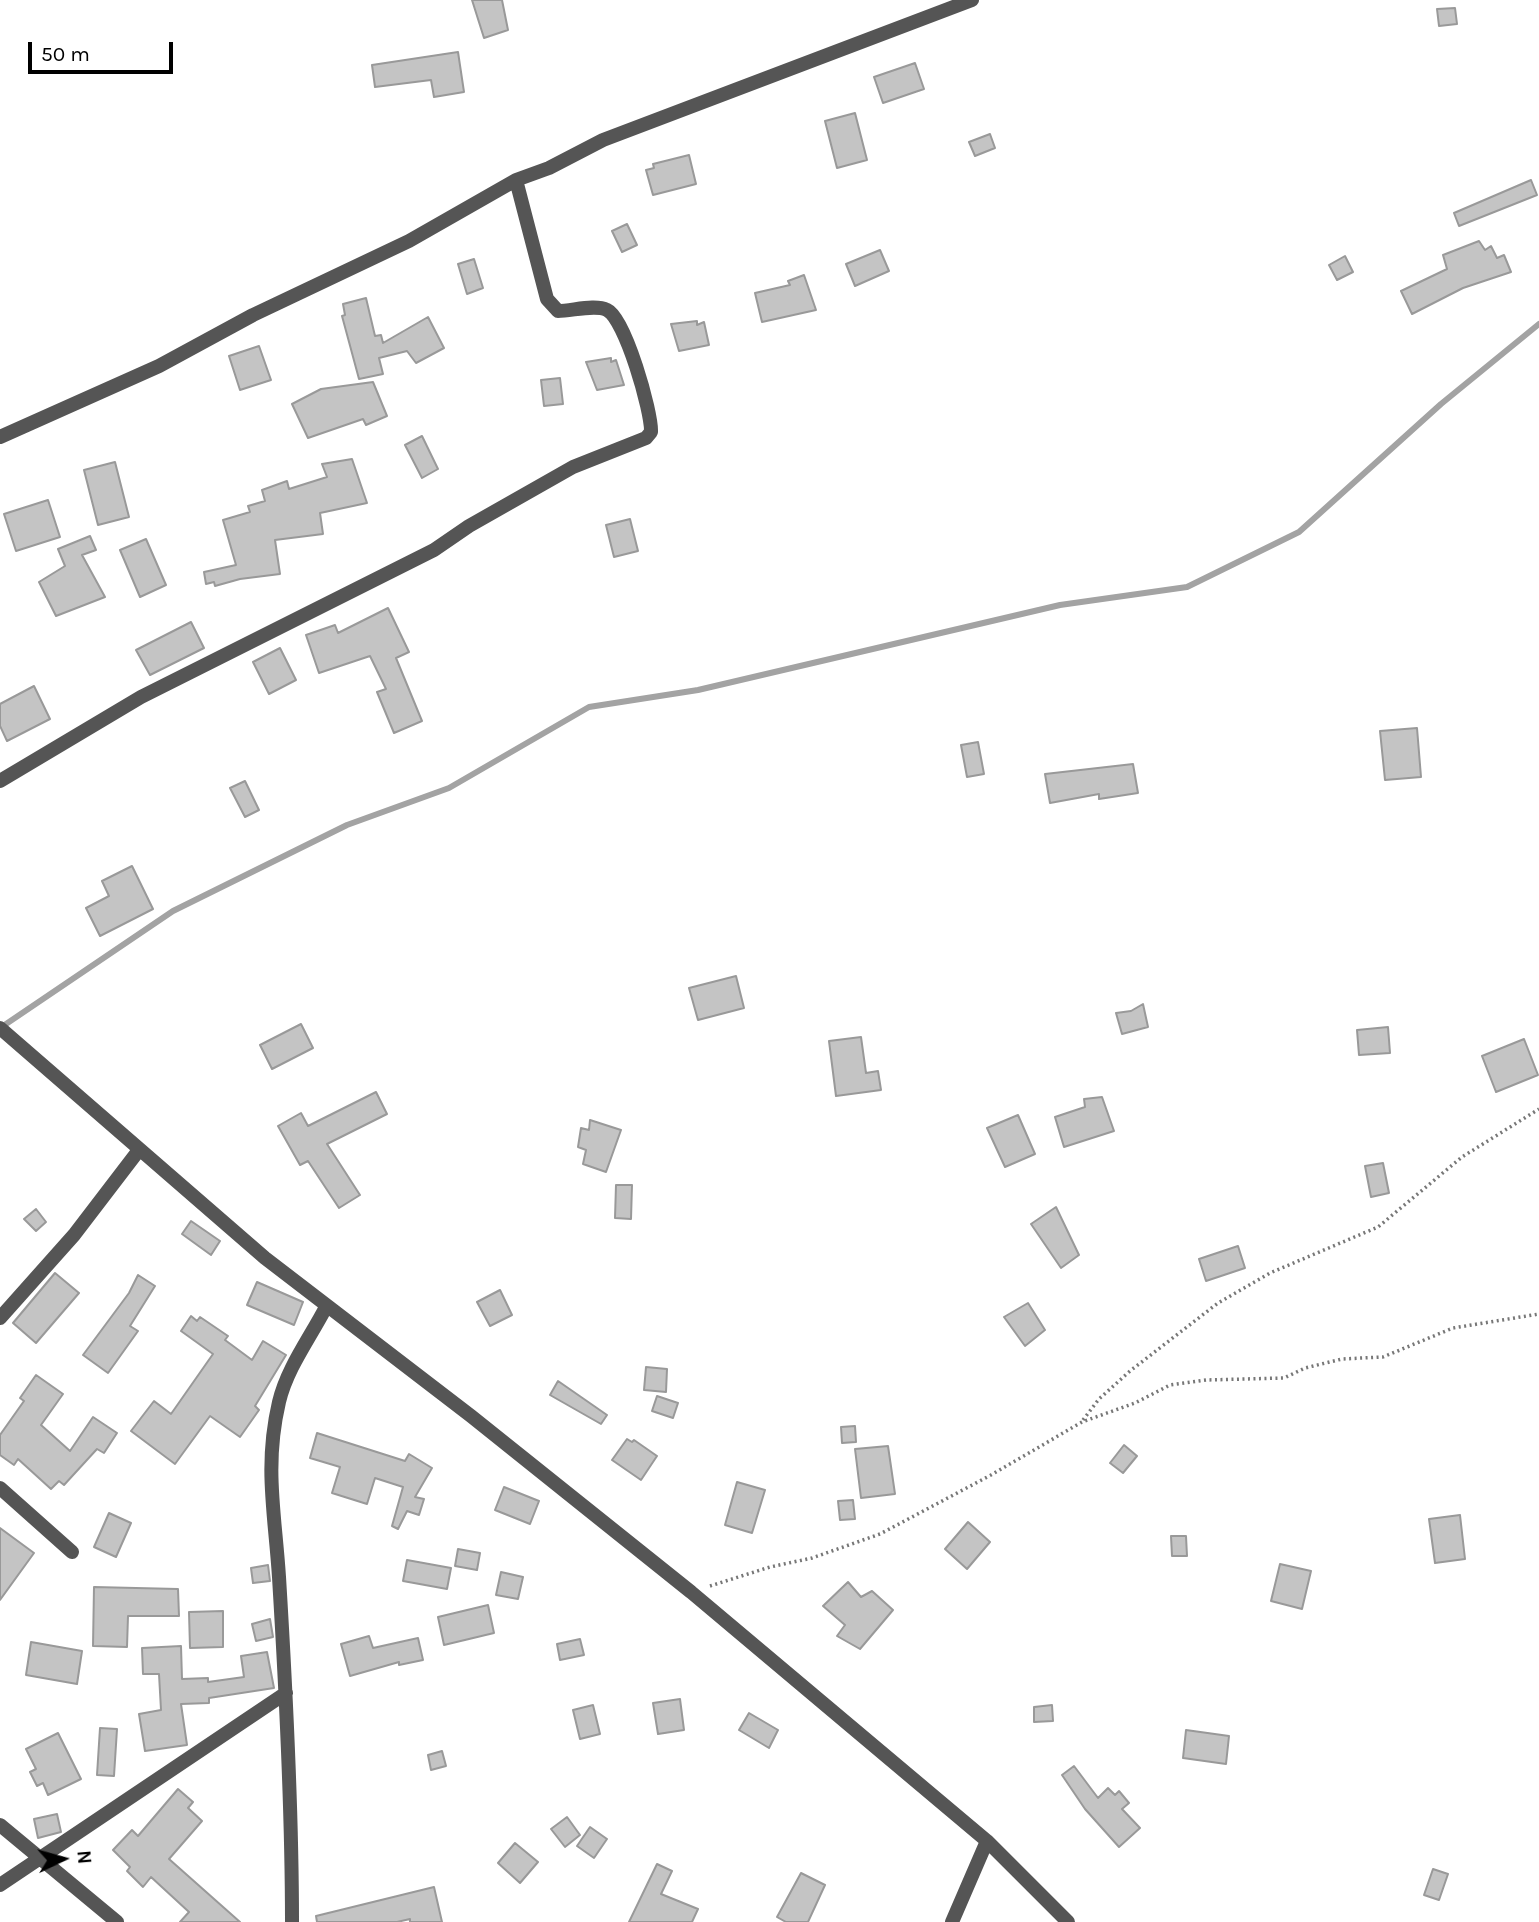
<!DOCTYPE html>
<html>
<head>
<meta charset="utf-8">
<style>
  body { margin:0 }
  #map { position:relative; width:1539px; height:1922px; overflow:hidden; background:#fff; font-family:Karla,sans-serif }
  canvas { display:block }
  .north { position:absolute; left:28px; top:1824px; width:70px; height:70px; -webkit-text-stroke:5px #fff; paint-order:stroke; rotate:85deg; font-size:19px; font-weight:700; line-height:28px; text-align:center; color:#000 }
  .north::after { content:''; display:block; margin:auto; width:24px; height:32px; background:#000; clip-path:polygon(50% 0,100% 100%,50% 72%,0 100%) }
  .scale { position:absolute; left:28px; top:42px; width:145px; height:32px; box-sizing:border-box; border:4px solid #000; border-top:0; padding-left:9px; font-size:21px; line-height:24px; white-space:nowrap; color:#000; -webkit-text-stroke:5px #fff; paint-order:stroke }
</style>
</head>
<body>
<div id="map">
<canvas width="1539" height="1922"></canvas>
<div class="north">N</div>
<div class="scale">50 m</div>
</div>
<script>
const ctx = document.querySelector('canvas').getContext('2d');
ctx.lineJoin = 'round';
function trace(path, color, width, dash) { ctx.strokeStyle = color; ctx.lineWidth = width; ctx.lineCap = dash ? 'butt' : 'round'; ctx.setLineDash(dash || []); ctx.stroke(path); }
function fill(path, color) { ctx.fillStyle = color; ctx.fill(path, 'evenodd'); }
const stream = new Path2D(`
  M0,1028L173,911L347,825L449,788L589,707L698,690L1060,605L1187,587L1299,532L1441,404L1539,324`);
const building = new Path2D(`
  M472,0H502L508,30L484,38Z
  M1455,8L1457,24L1439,26L1437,9Z
  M458,52L464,92L434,97L431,80L375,87L372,65Z
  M915,63L924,89L883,103L874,77Z
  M855,113L867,160L837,168L825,121Z
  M990,134L995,148L975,156L969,142Z
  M689,155L696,184L653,195L646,170L654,168L653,164Z
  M1531,180L1537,195L1459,226L1454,213Z
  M627,224L637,245L622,252L612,231Z
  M1479,241L1485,250L1491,246L1497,258L1504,255L1511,272L1463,288L1412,314L1401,291L1447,269L1443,255Z
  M880,250L889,271L855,286L846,264Z
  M1345,256L1353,272L1337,280L1329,265Z
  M474,259L483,288L467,294L458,264Z
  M804,275L816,310L762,322L755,293L790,285L788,281Z
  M366,298L375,336L381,335L383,343L428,317L444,348L416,363L407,351L379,358L383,374L359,379L342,316L345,315L343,304Z
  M697,321V325L704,322L709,345L679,351L671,324Z
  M259,346L271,380L240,390L229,356Z
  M611,358V362L616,360L624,385L597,390L586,362Z
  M560,378L563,404L544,406L541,380Z
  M373,382L387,416L366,425L363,419L308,438L292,404L321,389Z
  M422,436L438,469L422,478L405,445Z
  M352,459L367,503L320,513L323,534L275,540L280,574L240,579L215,586L214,582L206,584L204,572L236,565L223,520L250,512L248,506L265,501L262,490L287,481L289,489L327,477L322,464Z
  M115,462L129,517L98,525L84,470Z
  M48,500L60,537L16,551L4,514Z
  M630,519L638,551L614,557L606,525Z
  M90,536L96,550L82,555L105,597L56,616L39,582L65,566L58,549Z
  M146,539L166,585L140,597L120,550Z
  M388,608L409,652L396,658L422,721L394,733L377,692L386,689L370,656L319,673L306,635L335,625L338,633Z
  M191,622L204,648L150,675L136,650Z
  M280,648L296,680L269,694L253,662Z
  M34,686L50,719L7,741L0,726V704Z
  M1417,728L1421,777L1385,780L1380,731Z
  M978,742L984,774L967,777L961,745Z
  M1133,764L1138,793L1099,799V794L1050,803L1045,774Z
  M245,781L259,810L245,817L230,788Z
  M132,866L153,909L100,936L86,908L109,896L102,881Z
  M736,976L744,1008L698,1020L689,988Z
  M1143,1004L1148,1027L1122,1034L1116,1013L1131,1011Z
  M301,1024L313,1048L272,1069L260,1045Z
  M1388,1027L1390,1053L1359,1055L1357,1030Z
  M861,1037L866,1073L878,1071L881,1090L836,1096L829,1041Z
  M1524,1039L1538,1075L1496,1092L1482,1056Z
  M376,1092L387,1114L327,1144L360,1195L339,1208L308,1161L300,1165L278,1126L301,1113L308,1126Z
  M1102,1097L1114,1131L1064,1147L1055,1117L1085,1107L1084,1099Z
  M1018,1115L1035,1154L1005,1167L987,1128Z
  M590,1120L621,1130L606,1172L583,1164L586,1150L578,1147L581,1128L589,1130Z
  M1383,1163L1389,1193L1371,1197L1365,1166Z
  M616,1185H632L631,1219L615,1218Z
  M1056,1207L1079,1255L1061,1268L1031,1224Z
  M36,1209L46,1222L36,1231L24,1219Z
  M191,1221L220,1241L211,1255L182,1234Z
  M1238,1246L1245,1268L1206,1281L1199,1259Z
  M55,1273L79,1293L36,1343L13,1323Z
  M138,1275L155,1286L130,1326L138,1331L108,1373L83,1355L129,1293Z
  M257,1282L303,1302L294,1325L247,1305Z
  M500,1290L512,1315L490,1326L477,1302Z
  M1028,1303L1045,1330L1025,1346L1004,1317Z
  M191,1316L197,1321L200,1317L228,1336L225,1340L252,1360L263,1341L286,1355L255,1406L259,1410L240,1437L210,1416L175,1464L131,1431L154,1401L171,1414L213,1354L181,1331Z
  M646,1367L667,1369L666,1392L644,1390Z
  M36,1375L63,1394L41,1425L70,1451L93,1417L117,1433L104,1453L97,1449L64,1485L59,1481L51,1489L18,1459L14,1465L0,1455V1435L24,1401L20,1398Z
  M558,1381L607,1415L601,1424L550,1395Z
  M657,1396L678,1403L673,1418L652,1411Z
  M855,1426L856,1442L842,1443L841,1427Z
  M317,1433L405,1461L409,1454L432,1468L415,1497L424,1499L419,1515L407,1511L398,1529L392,1526L403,1487L375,1478L367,1504L332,1493L340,1467L310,1458Z
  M627,1439L632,1442L634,1440L657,1456L641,1480L612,1460Z
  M1124,1445L1137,1456L1123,1473L1110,1463Z
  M888,1446L895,1494L861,1498L855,1449Z
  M737,1482L765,1490L752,1533L725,1525Z
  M504,1487L539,1501L530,1524L495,1510Z
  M853,1500L855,1519L840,1520L838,1501Z
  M109,1513L131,1523L116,1557L94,1547Z
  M1460,1515L1465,1559L1435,1563L1429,1519Z
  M968,1522L990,1542L967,1569L945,1549Z
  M0,1528L34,1553L0,1600Z
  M1171,1536H1186L1187,1556H1172Z
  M458,1549L480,1553L477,1570L455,1566Z
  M407,1560L451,1568L447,1589L403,1581Z
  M1280,1564L1311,1571L1302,1609L1271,1601Z
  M268,1565L270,1581L253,1583L251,1568Z
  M501,1572L523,1577L518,1599L496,1595Z
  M848,1582L861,1597L872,1591L893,1610L860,1649L837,1636L845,1625L823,1606Z
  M94,1587L178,1589L179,1616H128L127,1647L93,1646Z
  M488,1605L494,1633L444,1645L438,1617Z
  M223,1611V1647L190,1648L189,1612Z
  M270,1619L273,1637L256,1641L252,1624Z
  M369,1636L373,1648L418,1638L423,1660L399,1665V1662L350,1676L341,1644Z
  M580,1639L584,1655L560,1660L557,1644Z
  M31,1642L82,1651L77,1684L26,1675Z
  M181,1646L182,1679L208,1678V1682L244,1677L241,1656L267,1652L274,1688L209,1698V1703L181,1704L187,1745L145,1751L139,1714L161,1710L159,1674H143L142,1648Z
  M680,1699L684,1730L658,1734L653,1703Z
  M593,1705L600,1734L580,1739L573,1710Z
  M1052,1705L1053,1721L1034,1722V1707Z
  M749,1713L778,1730L769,1748L739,1730Z
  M100,1728L117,1729L114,1776L97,1775Z
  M1186,1730L1229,1736L1226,1764L1183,1758Z
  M58,1733L81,1779L48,1795L43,1783L37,1786L30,1772L36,1769L26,1749Z
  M442,1751L446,1766L431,1770L428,1755Z
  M1074,1766L1098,1798L1108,1788L1115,1795L1119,1791L1129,1803L1122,1809L1140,1828L1119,1847L1085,1809L1062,1775Z
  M178,1789L193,1802L188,1808L202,1821L169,1859L240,1922H180L189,1912L151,1877L143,1887L127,1871L130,1867L113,1850L132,1830L138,1836Z
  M57,1814L61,1832L38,1838L34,1819Z
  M567,1817L580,1835L565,1847L551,1829Z
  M590,1827L607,1839L594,1858L577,1846Z
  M515,1843L538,1862L520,1883L498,1863Z
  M657,1864L672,1871L661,1894L698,1909L692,1922H629Z
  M1433,1869L1448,1874L1439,1900L1424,1895Z
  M801,1873L825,1885L808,1922H786L777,1917Z
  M434,1887L442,1922H410V1919L397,1922H317L316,1916Z`);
const path = new Path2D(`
  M1083,1420L1099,1399L1130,1371L1218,1303L1270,1273L1378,1227L1462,1157L1539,1109
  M710,1586L770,1567L812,1558L880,1534L991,1475L1082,1422L1135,1403L1170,1385L1206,1380L1284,1378L1305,1368L1342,1359L1383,1357L1453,1328L1539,1314`);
const street = new Path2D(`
  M0,437L159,366L253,315L409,241L516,180L549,168L603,140L972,0
  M0,781L141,697L434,550L469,526L573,467L646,438L651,432C652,412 625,318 607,310C595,304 572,311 558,311L547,299L516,180
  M0,1028L265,1258L471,1416L691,1592L987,1841L1068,1922
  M0,1318L74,1235L139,1150
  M0,1488L72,1552
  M0,1825L117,1922
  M0,1885L286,1693
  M292,1922C292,1806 286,1692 279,1577C275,1514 264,1466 279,1402C287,1368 310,1338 326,1307
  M952,1922L987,1841`);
trace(stream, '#a3a3a3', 6);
fill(building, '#c4c4c4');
trace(building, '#999', 2);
trace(path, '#777', 3.5, [2, 3.5]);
trace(street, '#555', 14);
</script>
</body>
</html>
